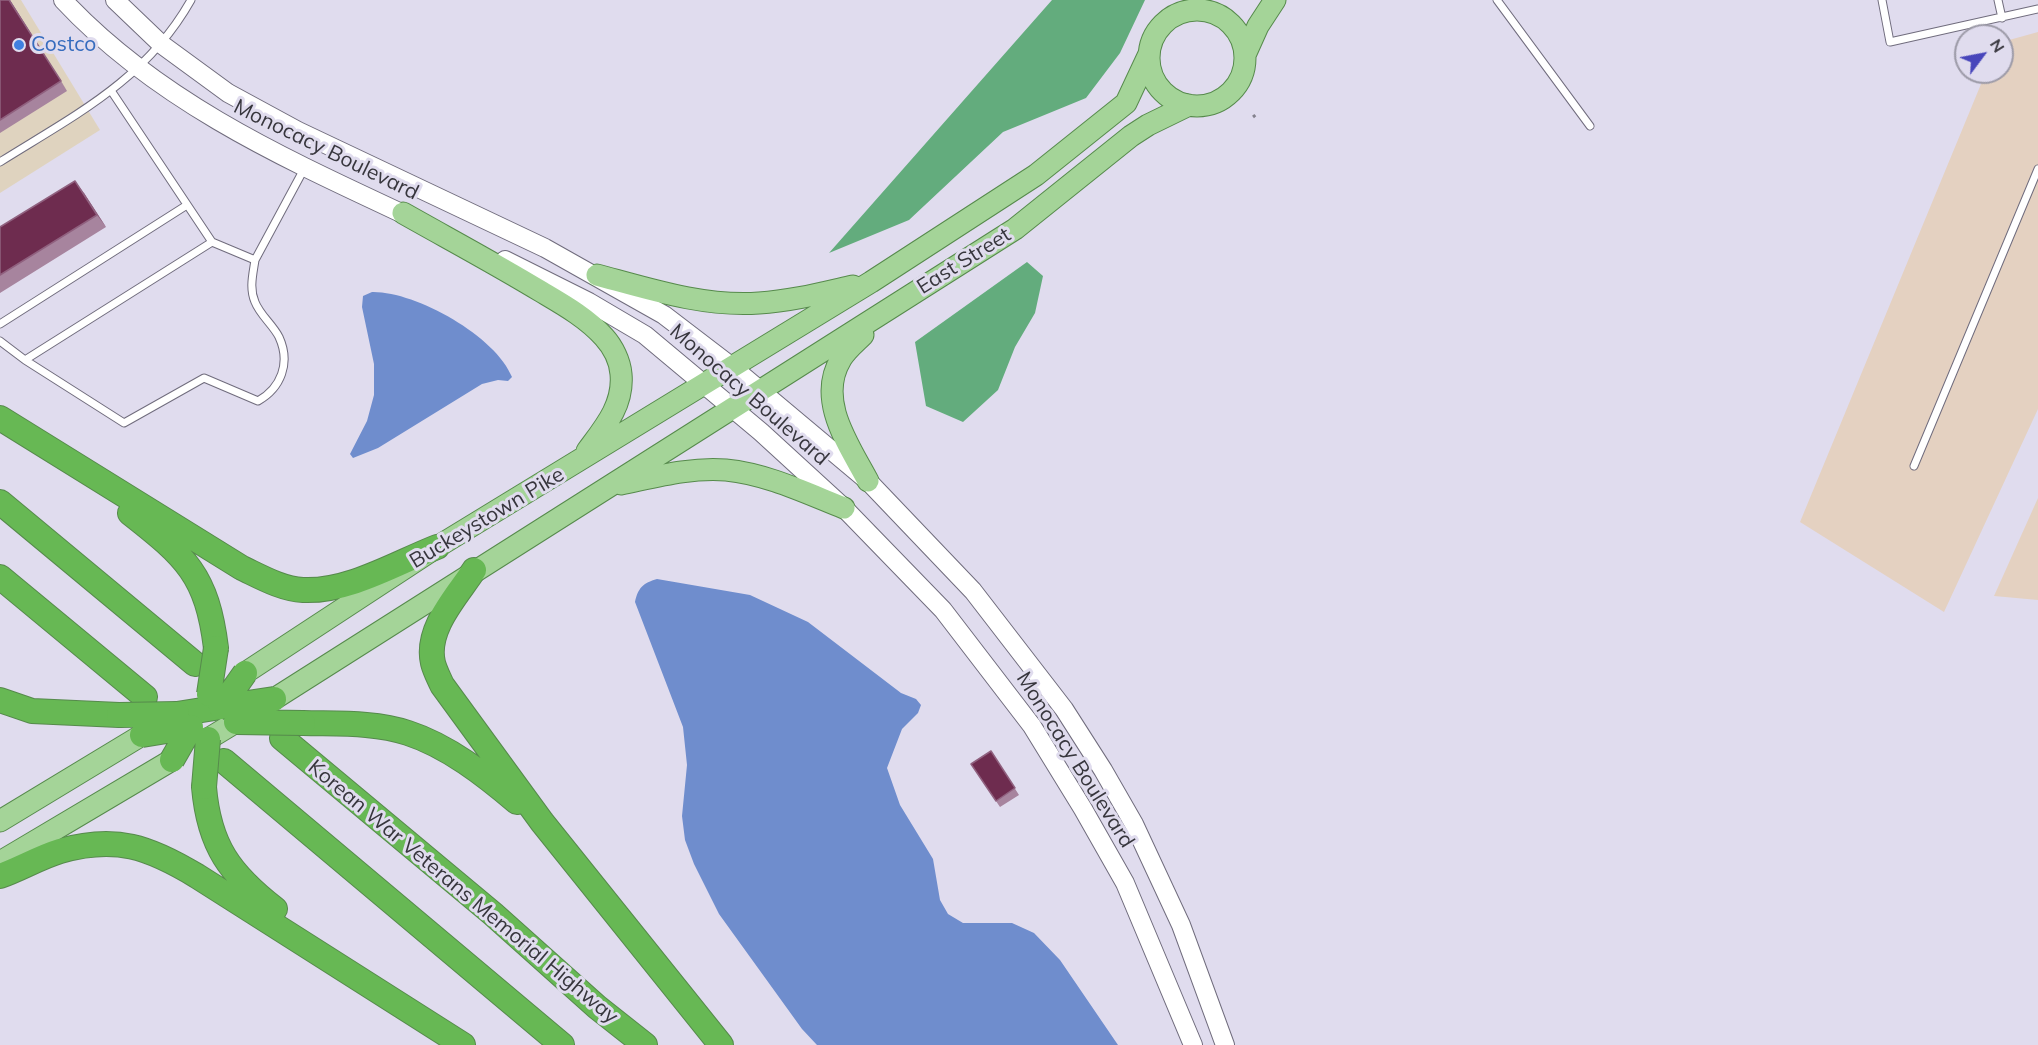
<!DOCTYPE html>
<html>
<head>
<meta charset="utf-8">
<style>
  body { margin:0 }
  #map { position:relative; width:2038px; height:1045px; overflow:hidden; background:#e0dcee; font-family:Mulish,sans-serif }
  canvas { display:block }
  .north { position:absolute; left:1954px; top:24px; width:60px; height:60px; box-sizing:border-box; background:#e0dcee; border:2px solid #9c9aa7; border-radius:50%; rotate:58deg; font-size:16px; font-weight:700; line-height:24px; text-align:center; color:#37363d }
  .north::after { content:''; display:block; margin:auto; width:21px; height:27px; background:#4846bb; clip-path:polygon(50% 0,100% 100%,50% 72%,0 100%) }
</style>
</head>
<body>
<div id="map">
<canvas width="2038" height="1045"></canvas>
<div class="north">N</div>
</div>
<script>
const ctx = document.querySelector('canvas').getContext('2d');
ctx.lineJoin = 'round';
function fill(path, color) { ctx.fillStyle = color; ctx.fill(path, 'evenodd'); }
function trace(path, color, width, dash) { ctx.strokeStyle = color; ctx.lineWidth = width; ctx.lineCap = dash ? 'butt' : 'round'; ctx.setLineDash(dash || []); ctx.stroke(path); }
function drawText(font, color, halo, rows, align = 'center') {
  ctx.font = font + ' Mulish,sans-serif'; ctx.lineWidth = 6; ctx.setLineDash([]); ctx.textBaseline = 'middle'; ctx.strokeStyle = halo; ctx.fillStyle = color; for (const [text, x, y, turn = 0] of rows) {
    ctx.save(); ctx.translate(x, y); ctx.rotate((+turn || 0) * Math.PI / 180); ctx.textAlign = isNaN(turn) ? turn : align; if (halo) ctx.strokeText(text, 0, 0); ctx.fillText(text, 0, 0); ctx.restore();
  }
}
const commercial = new Path2D(`
  M0,0H21L100,130L0,193Z`);
const industrial = new Path2D(`
  M2038,32V409L1944,612L1800,522L1986,72H2002V42Z
  M2038,498V600L1994,596Z`);
const forest = new Path2D(`
  M1052,0H1145L1120,53L1086,98L1003,132L909,220L829,253Z
  M1027,262L1043,276L1035,313L1015,347L998,390L963,422L926,406L915,342Z`);
const water = new Path2D(`
  M372,292C415,291 496,336 512,377L508,381L498,380L482,384L378,448L353,458L350,454L367,421L374,395V364L362,307L363,296Z
  M657,579L750,595L808,622L901,693L916,699L921,705L918,713L902,729L887,768L900,805L933,859L940,900L948,914L963,923H1012L1034,933L1060,960L1118,1045H817L802,1029L719,914L694,864L685,840L682,816L687,765L683,727L635,602C638,588 643,583 657,579Z`);
const path = new Path2D(`
  M1253,117L1258,113`);
const lane = new Path2D(`
  M1497,0L1590,126
  M1882,0L1890,42L2038,9
  M1998,0L2002,18
  M112,92L212,242
  M0,162C75,115 146,80 191,0
  M0,324L187,205
  M0,341L25,360L212,242L255,260L304,169
  M25,360L124,423L204,378L258,401C281,388 291,363 279,337C273,325 260,315 255,302C249,288 253,274 255,260
  M1914,466L2038,169`);
const secondary = new Path2D(`
  M63,0C159,103 288,160 414,219
  M115,0L161,44L228,93L298,131L545,248L664,315L732,367L868,481L973,591L1064,709L1103,770L1134,824L1181,925L1225,1045
  M505,260L589,302L645,335L761,432L844,508L943,610L1032,726L1083,809L1125,883L1193,1045`);
const primary = new Path2D(`
  M1149 58a48 48 0 1 1 96 0a48 48 0 1 1-96 0Z
  M1245,55L1258,26L1275,0
  M403,213C449,239 496,264 542,292C564,305 587,318 604,337C613,347 620,361 621,374C624,405 604,428 587,451
  M597,275C649,289 704,307 759,303C791,301 822,293 853,286
  M863,335C856,342 846,350 841,359C816,400 849,445 868,481
  M621,484C655,477 691,467 726,470C767,474 806,493 844,508
  M245,673L437,547L871,282L1036,175L1126,103L1149,54
  M274,699L1015,229L1131,136L1148,125L1189,105
  M208,739L236,722
  M0,821L142,735
  M0,862L172,760`);
const highway = new Path2D(`
  M0,418L242,568C261,577 282,589 303,590C349,592 396,563 437,547
  M0,502L195,664
  M130,513C186,557 207,575 216,648
  M474,570C457,596 425,629 433,663C435,671 439,678 442,685L542,822L721,1045
  M0,577L145,697
  M0,700L32,711L119,715
  M177,714L221,707
  M303,723C338,724 375,722 408,733C448,746 485,775 517,802
  M282,738L493,914L597,1007L645,1045
  M224,761L562,1045
  M204,787C209,846 230,874 275,909
  M0,876C20,869 40,857 60,851C116,835 149,847 197,876L463,1045`);
const highwayBridge = new Path2D(`
  M209,694L216,648
  M221,707L274,699
  M221,707L245,673
  M119,715L177,714
  M236,722L303,723
  M142,735L191,727
  M172,760L191,727
  M204,787L208,739`);
const wall = new Path2D(`
  M0,0H10L67,91L0,133Z
  M84,193L106,227L0,293V227Z
  M991,751L1019,795L1000,807L971,764Z`);
const shadedWall = new Path2D(`
  M9,0H10L67,91L61,81Z
  M75,181L84,193L106,227L97,215Z`);
const building = new Path2D(`
  M0,0H9L61,81L0,120Z
  M75,181L97,215L0,275V227Z
  M991,751L1015,788L996,801L971,764Z`);
const markers = [
  [19,45,6,"#3f7fe0"]
];
const shopNames = [
  ["Costco",31,45]
];
const streetNames = [
  ["Monocacy Boulevard",326,150,26],
  ["East Street",964,261,-32],
  ["Monocacy Boulevard",749,395,41],
  ["Buckeystown Pike",487,518,-31],
  ["Monocacy Boulevard",1075,760,58],
  ["Korean War Veterans Memorial Highway",463,892,40]
];
fill(commercial, '#dfd3bf');
fill(industrial, '#e4d1c1');
fill(forest, '#63ac7d');
fill(water, '#6f8dcd');
trace(lane, '#706c7d', 9);
trace(secondary, '#706c7d', 20);
trace(primary, '#568a4c', 23);
trace(highway, '#568a4c', 26);
trace(path, '#84828e', 3, [3, 4.5]);
trace(lane, '#fff', 7);
trace(secondary, '#fff', 18);
trace(primary, '#a4d498', 21);
trace(highway, '#67b854', 24);
trace(highwayBridge, '#568a4c', 26, []);
trace(highwayBridge, '#67b854', 24);
fill(wall, '#a7849e');
fill(shadedWall, '#90617f');
fill(building, '#6e2c4f');
trace(building, '#90617f', 1.5);
for (const [x, y, r, color] of markers) { const dot = new Path2D(); dot.arc(x, y, r, 0, 2 * Math.PI); ctx.fillStyle = color; ctx.fill(dot); trace(dot, '#e0dcee', 2); }
drawText('21px', '#366cbe', '#e0dcee', shopNames, 'left');
drawText('21px', '#37363d', '#e0dcee', streetNames);
</script>
</body>
</html>
